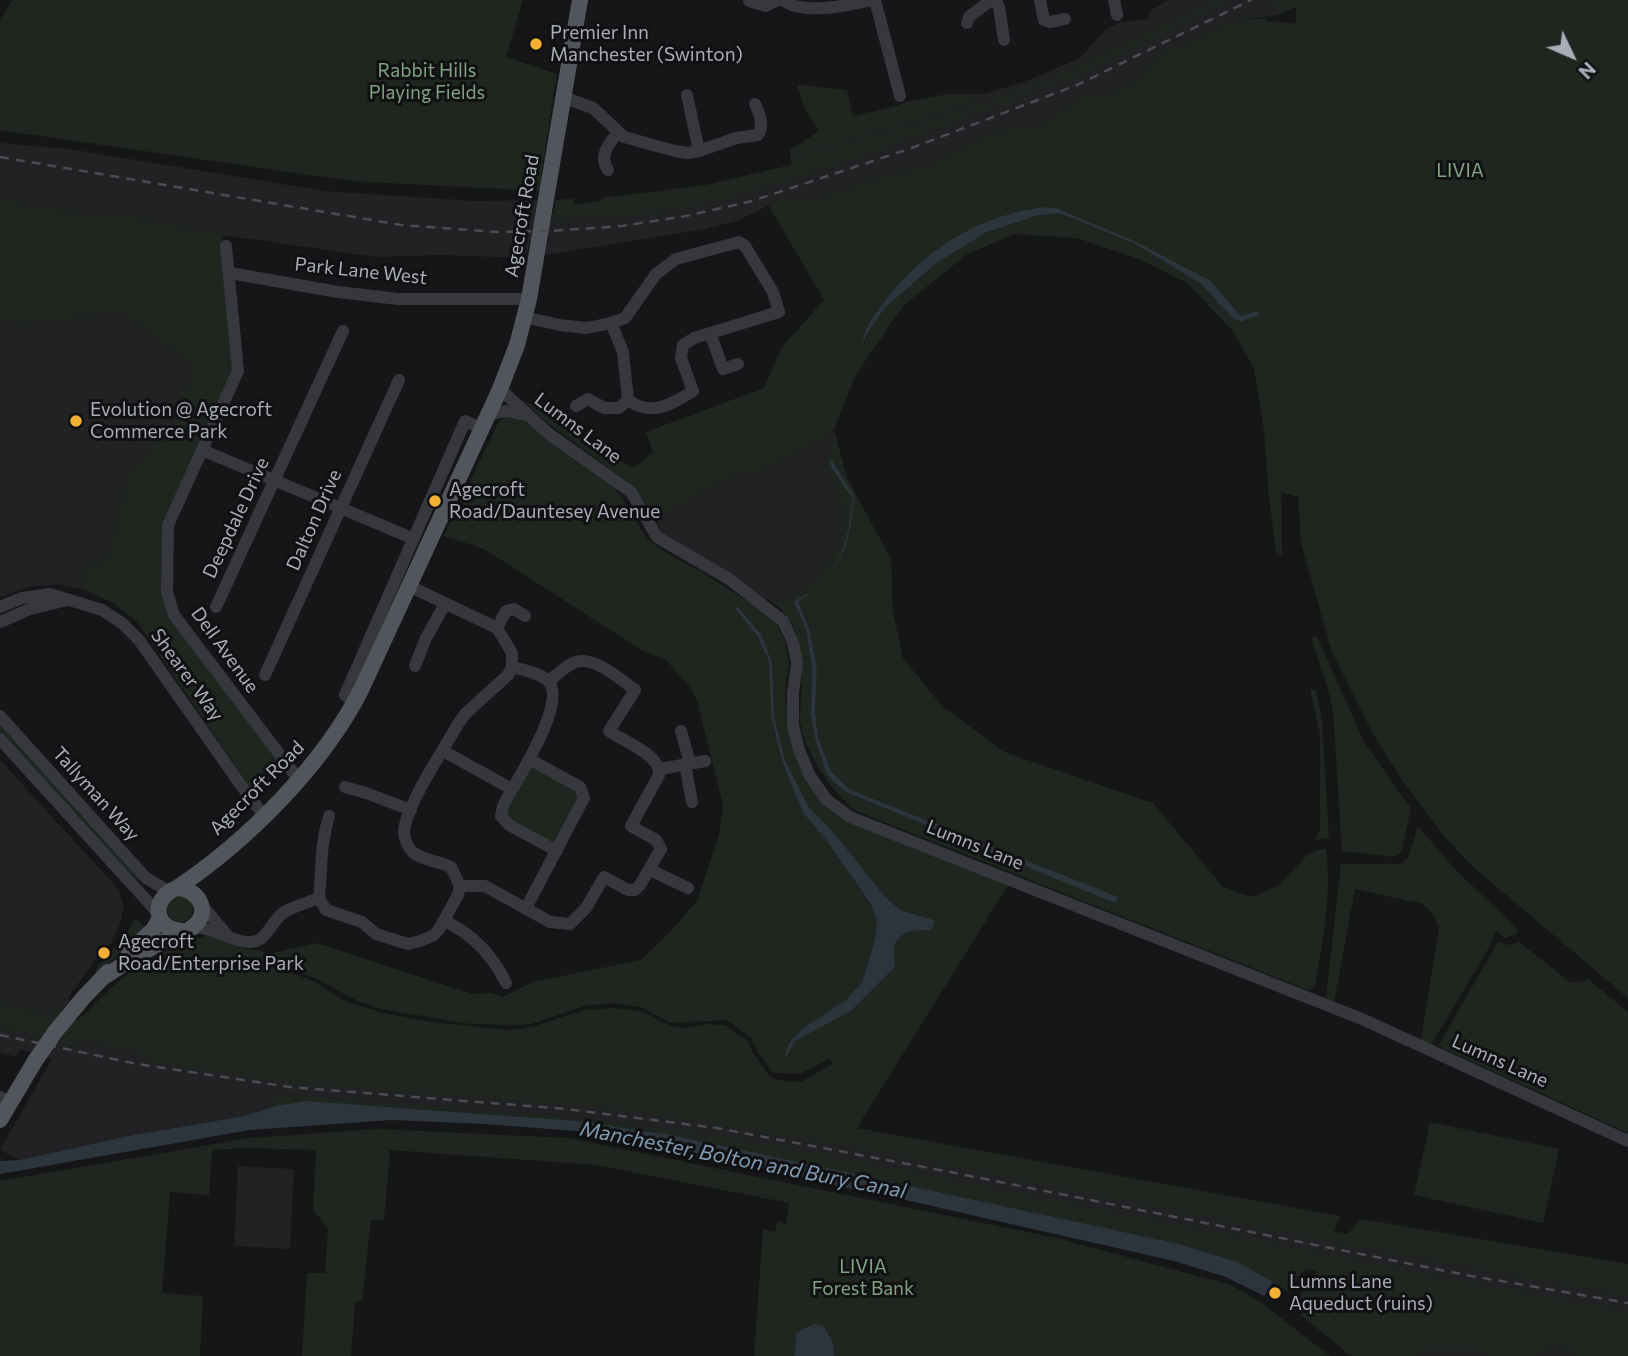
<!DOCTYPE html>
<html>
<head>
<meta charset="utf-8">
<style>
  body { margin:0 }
  #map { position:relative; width:1628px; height:1356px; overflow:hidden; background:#161618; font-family:Commissioner,sans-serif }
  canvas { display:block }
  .north { position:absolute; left:1537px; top:21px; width:70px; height:70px; -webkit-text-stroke:5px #111113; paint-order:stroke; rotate:134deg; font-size:19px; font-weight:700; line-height:28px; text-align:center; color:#a8adb8 }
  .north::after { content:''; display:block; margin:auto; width:24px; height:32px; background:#a8adb8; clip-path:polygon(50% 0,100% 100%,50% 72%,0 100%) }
</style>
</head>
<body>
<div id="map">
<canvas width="1628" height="1356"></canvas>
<div class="north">N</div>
</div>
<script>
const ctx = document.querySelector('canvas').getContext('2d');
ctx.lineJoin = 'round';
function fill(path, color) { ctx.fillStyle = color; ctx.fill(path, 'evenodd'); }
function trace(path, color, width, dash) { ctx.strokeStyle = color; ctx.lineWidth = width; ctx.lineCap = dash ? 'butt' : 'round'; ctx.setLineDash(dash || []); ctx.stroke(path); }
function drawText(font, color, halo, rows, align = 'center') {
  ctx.font = font + ' Commissioner,sans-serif'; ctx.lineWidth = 6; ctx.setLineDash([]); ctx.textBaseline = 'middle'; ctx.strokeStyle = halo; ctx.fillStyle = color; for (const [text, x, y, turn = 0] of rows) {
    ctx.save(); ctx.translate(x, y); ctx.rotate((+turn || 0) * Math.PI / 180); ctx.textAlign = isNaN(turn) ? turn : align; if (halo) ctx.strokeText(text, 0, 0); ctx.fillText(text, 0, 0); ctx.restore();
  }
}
const built = new Path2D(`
  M1169,0H1314L1277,15L1238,21L1162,53L1139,79L1126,89L1101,97H1083L1043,123L1024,128L1002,130L985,135L932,165L875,178L816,199L778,201L737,221L705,229L545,255L549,235H532L525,258L442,255L376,257L223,235L118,214H87L29,205L0,197V143L69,149L324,191L475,201L539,200L535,224H550L556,200L573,199L574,205L602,201V198L706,185L791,165L790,150L800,144L906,102L948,94H985L1029,80L1080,58L1105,30L1121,22L1148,19L1151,10Z
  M123,312L193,365L181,414L128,477L107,561L84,565L85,590L58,584L29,587L0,597V319L18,325Z
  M834,430L826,467L838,487L844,511L842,538L823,577L784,603L761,598L663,537L656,518L728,478L772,467Z
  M0,760L119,890L124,907L120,924L111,943L96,959L68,998L70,1001L64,1008L45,1015L0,1001Z
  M0,1027L75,1047L77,1042L81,1040L183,1060L456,1084L1340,1216L1333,1231L1348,1234L1361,1219L1628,1264V1323L1401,1288L1308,1269L1302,1272L1287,1291L1240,1263L1021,1210L882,1180L878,1182L671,1135L578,1121L394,1107L292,1102L244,1116L128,1136L20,1160L0,1150L52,1059L20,1049L16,1057L0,1052Z
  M238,1166L294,1169L290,1249L234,1246Z
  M1555,1345L1573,1350L1576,1356H1534Z
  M1418,1350H1484L1488,1356H1415Z`);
const green = new Path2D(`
  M13,0H523L506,57L557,74L541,175L542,191L366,182L322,177L0,130V19Z
  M1216,0H1229L1082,74L876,151L785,181L730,198L667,211L614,218L552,220L556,200L573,199L574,205L602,201V198L706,185L791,165V158L923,123L1058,77Z
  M1276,0H1628V998L1472,866L1444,836L1404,783L1373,734L1332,652L1301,543L1298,497L1281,492L1282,555L1276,552L1269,498L1264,431L1254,369L1233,331L1187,283L1142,260L1077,238L1014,234L966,255L903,306L855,376L834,430L847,478L891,559L893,612L903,658L942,706L1004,752L1153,803L1223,887L1252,897L1278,886L1309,853L1326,848C1332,898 1323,937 1315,986L1308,990L856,811C831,791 806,754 800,722C799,715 801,707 801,700C802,658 807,626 768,599L784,603L822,577L842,538L844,511L838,487L826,467L834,430L772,467L728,478L656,518L628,482L549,424L523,401L541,408L596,449L599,447L633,468L653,452L646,432L764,388L782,347L824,300L769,206L778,201L816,199L875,178L932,165L985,135L1002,130L1024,128L1043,123L1083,97H1101L1126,89L1139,79L1162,53L1238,21L1265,18L1267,21L1296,23V7L1277,15ZM1032,208H1056L1137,242L1211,281L1241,316L1258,311L1259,315L1241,322L1235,319L1200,283L1135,244L1059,213L1036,216L987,232L935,264L884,309L867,334L864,344C863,330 872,318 881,306C921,250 968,228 1032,208ZM797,599L809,628L817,669L815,711L818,737L831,771L849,789L1056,872L1115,902L848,793L833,782L826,772L816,742L811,717L812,666L806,630L794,601Z
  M802,85L847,90L853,116L948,94H972L974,101L922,119L790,155V150L819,131L805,109L797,86Z
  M0,197L29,205L87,214H118L223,235L222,250L235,369L167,513L161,562L166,609L286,768L256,791L249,786L138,623L115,604L85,590L84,565L107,561L128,477L181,414L193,365L123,312L18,325L0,319Z
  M517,416L533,426L559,449L610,484L622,498L646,538L663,551L700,571L760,609L777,625L785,641L789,664L785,691L787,726L824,801L1008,885L857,1128L1340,1216L1334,1232L1348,1234L1361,1219L1628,1264V1296L1327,1241L843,1145L711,1123L607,1108L291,1083L147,1061L151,1055L81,1040L77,1042L75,1047L58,1043C63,1036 68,1027 74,1021C79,1018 84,1016 87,1012C125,971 156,951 209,935L239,948L262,951L287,971L315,982L344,1001L380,1012L423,1021L508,1030L532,1027L584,1010L615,1008L640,1011L670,1026L682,1028L708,1024L724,1025L747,1040L753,1053L770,1077L787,1082L803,1081L833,1064L830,1058L800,1074L773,1073L757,1051L751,1038L727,1020L671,1023L641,1007L615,1003L584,1006L531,1024L519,1025L470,1024L381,1009L358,1001L317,979L289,968L272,953L317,943L472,994L490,993L503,997L533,982L641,960L670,932L697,901L719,834L723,805L697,701L690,687L665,659L643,651L484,549L444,536L499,421L506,417ZM737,606L761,634L772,662L774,716L785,760L809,807L831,829L886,898L902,911L934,920V924L930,931C919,929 900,931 895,944C893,951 895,961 895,967L851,1011L795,1041L846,1000L862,982L875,940L877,920L870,904L823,836L803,813L782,761L771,716L769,662L758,637L735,607Z
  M1317,637L1365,744L1411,808L1401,853L1393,857L1342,851L1333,711L1328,689L1311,638Z
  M1310,689L1316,690L1322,720L1329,838L1315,840L1320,829V734Z
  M0,723L142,878L138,881L118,861L0,732Z
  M530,761L581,791L556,849L519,829L502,813Z
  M1418,826L1453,867L1518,930L1517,934L1505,938L1496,931L1488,949L1431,1045L1421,1040L1439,927L1433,914L1423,904L1355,889L1334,1002L1326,998L1341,864H1400L1408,858Z
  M167 909a13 13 0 1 1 26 0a13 13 0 1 1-26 0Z
  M135,919L148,929L146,931L97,973L95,971L98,966L126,935Z
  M1498,942L1509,945L1519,942L1570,982H1581L1588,979L1628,1012V1133L1438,1046Z
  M0,1001L45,1015L64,1008L41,1038L0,1027Z
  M276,1094L579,1118L716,1135L827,1155L1464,1282L1628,1311V1356H1576L1573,1350L1555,1345L1534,1356H1488L1484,1350H1418L1415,1356H1351L1301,1315L1307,1306L1297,1298L1313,1279L1317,1271L1307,1269L1302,1272L1287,1291L1240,1263L1179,1244L882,1180L878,1182L671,1135L578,1121L394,1107V1109L306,1101L276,1106Z
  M1430,1122L1559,1149L1543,1223L1414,1195Z
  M376,1129L568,1138L1056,1238L1231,1285L1260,1302L1330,1356H754L763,1229L775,1232L778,1221L786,1224L789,1203L596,1165L390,1150L384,1220H371L362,1301L355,1302L351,1356H302L307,1273H325L328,1228L313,1210L316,1150L244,1148L212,1150L209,1195L170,1192L162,1293L203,1296L200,1356H0V1181L250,1138Z`);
const water = new Path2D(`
  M1045,207L1056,208L1137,242L1211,281L1241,316L1258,311L1259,315L1241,322L1234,319L1200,283L1135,244L1059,213L1036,216L987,232L935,264L884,309L867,334L863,344C863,329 872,318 881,306C920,252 978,215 1045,207Z
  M831,459L853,494L854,499C848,551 842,571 798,602L809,628L817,669L815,711L818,737L831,771L849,789L1118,897L1115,903L848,793L833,782L826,772L816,742L811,717L812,666L806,630L794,601C840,580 847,546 853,499L832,468L829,460Z
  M737,606L761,634L772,662L774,716L785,760L809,807L831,829L886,898L902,911L934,920V925L930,931C919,929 900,931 895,944C893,951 895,961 895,967L851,1011L795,1041L786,1057H784L789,1043L802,1029L846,1000L862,982L875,940L877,920L870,903L823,836L803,813L782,761L771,716L769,662L758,637L735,608Z
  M306,1101L578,1121L671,1135L864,1176L878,1182L882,1180L1179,1244L1240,1263L1273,1282L1264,1296L1226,1277L1174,1261L879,1194C874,1188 868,1188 861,1191L710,1156L576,1131L485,1124L391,1120L250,1130L0,1174V1161L20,1160L128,1136L244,1116L276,1106Z
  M813,1324L824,1326L833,1343L834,1356H795L796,1333Z`);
const minor = new Path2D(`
  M783,0C803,16 849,5 873,0
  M875,0L900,96
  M995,0L999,7L1004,40
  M1040,0L1044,20L1050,22L1065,19
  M1114,0L1117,15
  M749,1L766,6L778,0
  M967,23L969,17L991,0
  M687,95L699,151
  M563,97L593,108L624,137L675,151L688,153L699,151L736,138L758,135C764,126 760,113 755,104
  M608,170C598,156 609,144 618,132
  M226,246L238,371L168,525L167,592L174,615L299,780
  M230,273L338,292L398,299H529
  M525,317L559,325L587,328L611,323L625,318L656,274L676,259L739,242L745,246L773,292L779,312L694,338L683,345L681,358L693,391C671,405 651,417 628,400
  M710,333L723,369L738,364
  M500,389L549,434L631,492L657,537L729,579L783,621L793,642L797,663L793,693V725L799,750L810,776L826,799L850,817L1362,1019L1628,1141
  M576,406L588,399L604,408H619L628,400L623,352L611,323
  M488,414L507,411L525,415
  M202,450L412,538
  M0,607L22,598L50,594L102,610L122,623L139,640L250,798L264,815
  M216,607L343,331
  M0,622L30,609L67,600
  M497,628L506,611L514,609L525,616
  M415,666L426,638L445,604
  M512,667C523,670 541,673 548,681C569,702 514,784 503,806L501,816L509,825L557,851
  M265,675L399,380
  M355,701L345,695L465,421L481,428
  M0,716L146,878L168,891
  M681,731L690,763
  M0,739L159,914
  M443,751L512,789
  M685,764L692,802
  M660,769L705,761
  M345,787L366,793L411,810
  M650,870L688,888
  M460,886H485L550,922L570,924L586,908L604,877L628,890H635L640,885L659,852L661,849L656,840L631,826L659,775C661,754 624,742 609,731L635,690C621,680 595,656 576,662C566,665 557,675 549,681
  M319,898C322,869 320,845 329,816
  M201,904L228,936
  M526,908L584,798L580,787L529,759
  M445,921C472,934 493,956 506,983
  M192,928C213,925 237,947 256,941C268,937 273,920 283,913C293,906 307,903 319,898L326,910L362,922L376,934L408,944L420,941L434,935L439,929L458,895L460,886L451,867C440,862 425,860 415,854C407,848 402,834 405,825C412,796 443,751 458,724L465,714L508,675L512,667V653L497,628L409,586
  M0,1097L9,1102`);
const major = new Path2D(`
  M177,888C248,840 322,766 361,690L500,389L517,345L529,299L580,0
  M129,952L153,930L160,918
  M102,978C122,965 143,952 164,941C174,936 187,933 194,926C212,911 197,888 177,888C150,898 153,930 183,931
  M55,1032L84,997L108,972
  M0,1120L35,1061`);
const rail = new Path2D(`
  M0,157L401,225L497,232L550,231L622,226L686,216L752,201L909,149L1077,85L1251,0
  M0,1035L137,1064L290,1087L566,1109L717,1128L950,1172L1466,1275L1628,1303`);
const majorBridge = new Path2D(`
  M35,1061L55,1032`);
const markers = [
  [536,44,7,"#f2b134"],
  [76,421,7,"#f2b134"],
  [435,501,7,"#f2b134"],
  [104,953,7,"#f2b134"],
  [1275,1293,7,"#f2b134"]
];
const poiNames = [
  ["Premier Inn",550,33],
  ["Manchester (Swinton)",550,55],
  ["Evolution @ Agecroft",90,410],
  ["Commerce Park",90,432],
  ["Agecroft",449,490],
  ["Road/Dauntesey Avenue",449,512],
  ["Agecroft",118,942],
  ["Road/Enterprise Park",118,964],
  ["Lumns Lane",1289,1282],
  ["Aqueduct (ruins)",1289,1304]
];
const parkNames = [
  ["Rabbit Hills",427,71],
  ["Playing Fields",427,93],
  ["LIVIA",1460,171],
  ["LIVIA",863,1267],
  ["Forest Bank",863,1289]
];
const streetNames = [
  ["Agecroft Road",522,216,-80],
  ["Park Lane West",361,271,6],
  ["Lumns Lane",578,428,37],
  ["Deepdale Drive",236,518,-65],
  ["Dalton Drive",314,520,-66],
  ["Dell Avenue",225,650,54],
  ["Shearer Way",187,675,54],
  ["Agecroft Road",257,788,-45],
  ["Tallyman Way",96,794,48],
  ["Lumns Lane",975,845,22],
  ["Lumns Lane",1500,1061,24]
];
const waterNames = [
  ["Manchester, Bolton and Bury Canal",743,1160,11]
];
fill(built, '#222225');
fill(green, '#1e261f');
fill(water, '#2c353c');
trace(minor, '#37383d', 12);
trace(major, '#53555c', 16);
trace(rail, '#4a4c52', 2.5, [9, 7]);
trace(majorBridge, '#53555c', 16);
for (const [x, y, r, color] of markers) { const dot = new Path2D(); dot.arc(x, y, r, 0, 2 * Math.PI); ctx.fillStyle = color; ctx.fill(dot); trace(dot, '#111113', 2.5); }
drawText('19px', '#a8adb8', '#111113', poiNames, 'left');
drawText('19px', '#7fa381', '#111113', parkNames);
drawText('19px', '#a8adb8', '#111113', streetNames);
drawText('italic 21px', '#7f9bb3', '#111113', waterNames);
</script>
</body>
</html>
